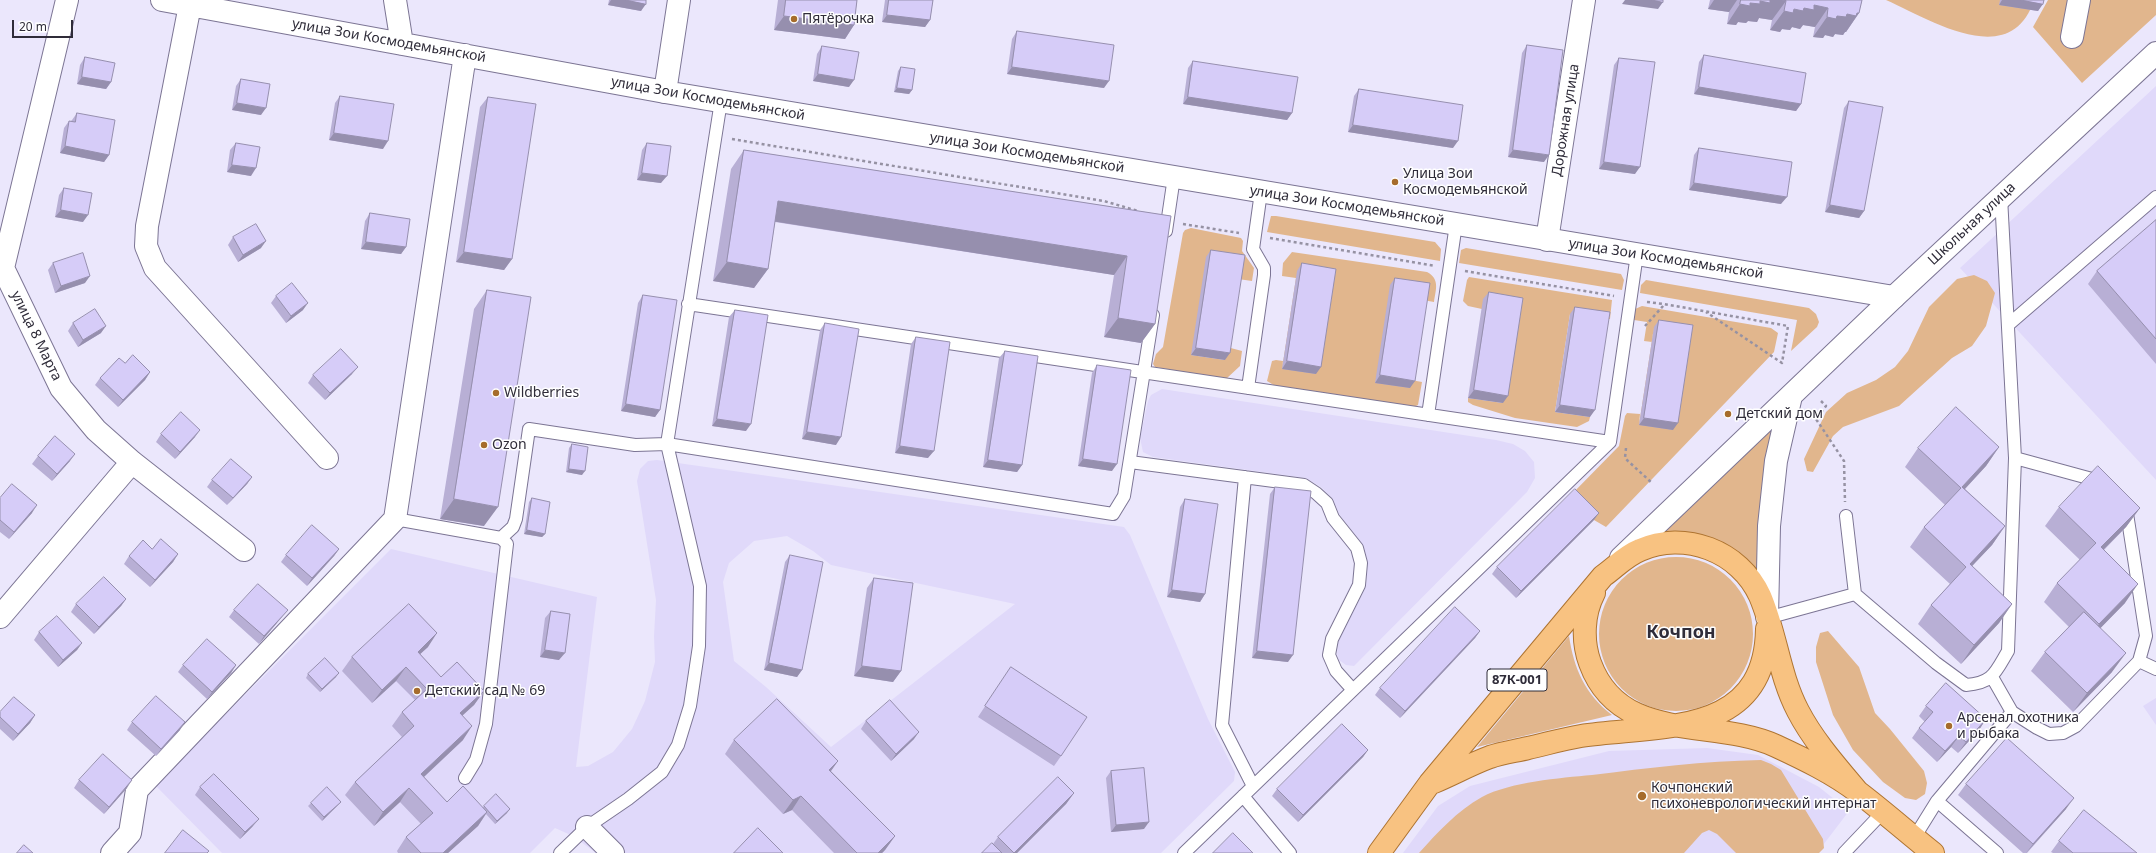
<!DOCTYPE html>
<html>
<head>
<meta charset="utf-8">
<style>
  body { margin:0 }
  #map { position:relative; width:2156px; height:853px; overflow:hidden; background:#ebe7fc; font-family:"Noto Sans",sans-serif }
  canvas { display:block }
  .scale { position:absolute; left:12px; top:20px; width:61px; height:18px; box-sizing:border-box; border:2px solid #2f2c39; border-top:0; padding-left:5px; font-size:12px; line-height:14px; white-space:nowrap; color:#2f2c39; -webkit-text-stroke:3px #fff; paint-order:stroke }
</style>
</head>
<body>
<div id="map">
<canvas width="2156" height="853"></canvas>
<div class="scale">20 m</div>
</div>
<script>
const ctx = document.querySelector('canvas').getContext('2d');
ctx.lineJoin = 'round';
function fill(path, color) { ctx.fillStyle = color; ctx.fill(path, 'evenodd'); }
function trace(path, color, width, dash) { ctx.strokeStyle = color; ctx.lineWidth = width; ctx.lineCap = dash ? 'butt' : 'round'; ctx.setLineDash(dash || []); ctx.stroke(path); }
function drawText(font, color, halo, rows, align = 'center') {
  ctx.font = font + ' "Noto Sans",sans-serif'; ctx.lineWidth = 3; ctx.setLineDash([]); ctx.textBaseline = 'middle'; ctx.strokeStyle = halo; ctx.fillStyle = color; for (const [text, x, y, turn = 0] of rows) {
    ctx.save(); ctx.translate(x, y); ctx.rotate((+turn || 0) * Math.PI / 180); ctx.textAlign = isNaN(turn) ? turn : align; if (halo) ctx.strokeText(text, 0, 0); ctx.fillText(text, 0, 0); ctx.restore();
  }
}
const built = new Path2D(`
  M2156,86V480L1960,268Z
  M1162,389L1496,440L1513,444L1525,451L1534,462L1535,478L1527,492L1354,666L1346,665L1339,660L1337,654L1338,642L1366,587L1368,563L1363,545L1339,514L1333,499L1321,487L1306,478L1153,457L1143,452L1140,438L1148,401L1151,395Z
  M657,460L1124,527L1130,535L1208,719L1235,772L1234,781L1161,853H596L573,836L555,828L530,853H222L155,785L391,549L597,597L576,767L588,766L613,752L632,729L645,701L655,662L654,636L656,600L637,481L640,469L648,461ZM787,536L813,551L831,565L1015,604L831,747L766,687L734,661L723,582L729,563L754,541Z
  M2156,698V725L2143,706Z
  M1707,748L1758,755L1819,787L1849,811L1817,853H1403L1438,806L1470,786L1609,751Z`);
const green = new Path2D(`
  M1886,0H2034C2011,72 1929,19 1886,0Z
  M2048,0H2156V15L2082,83L2033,27Z
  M1271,216H1276L1435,242L1441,249L1440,261L1267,232Z
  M1191,228L1241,238L1243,241L1242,251L1254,268L1252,281L1238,279L1191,355L1225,360L1227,347L1242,351L1240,366L1226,379L1155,367L1153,364L1156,354L1163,347L1183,233L1185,230Z
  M1466,248L1621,274L1624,280L1622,290L1459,263L1461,250Z
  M1292,252L1427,272C1440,279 1436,289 1434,302L1423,300L1411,380L1422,382L1418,405L1414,407L1277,387L1267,381L1272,361L1276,360L1283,361L1282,369L1296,278L1282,276L1283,263Z
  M1974,275L1987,281L1995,293L1986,326L1972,346L1952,358L1899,406L1843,427L1833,436L1813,472L1807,471L1804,459L1826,412L1847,393L1876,380L1895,367L1908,351L1929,307L1957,279Z
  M1469,277L1612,300L1610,319H1608L1570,314L1555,412L1590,417L1589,421L1577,427L1515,418L1473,405L1468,402V398L1503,403L1482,309L1468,306L1463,301L1467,280Z
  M1646,280L1809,308L1816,314L1819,322L1817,327L1791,351L1797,320L1640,293L1641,285Z
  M1642,306L1771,328L1778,333L1774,352L1606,527L1594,520L1570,496L1619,446L1625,416L1627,413L1640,414L1639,425L1654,327L1652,342L1644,341L1647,322L1634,320L1635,309Z
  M1777,418L1761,584L1746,565L1650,539Z
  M1599 634a77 77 0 1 1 154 0a77 77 0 1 1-154 0Z
  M1828,631L1859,667L1875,713L1890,729L1924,771L1927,783L1925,794L1916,800L1905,798L1883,782L1853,750L1833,715L1816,662V647L1820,633Z
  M1569,636C1574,669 1585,694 1612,715L1477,747Z
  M1761,760L1771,764L1781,770L1823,839L1824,848L1819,853H1736L1717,834L1709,830L1702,833L1684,853H1419C1438,832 1457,811 1482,797C1510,782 1560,778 1592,775C1648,768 1704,761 1761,760Z`);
const path = new Path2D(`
  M732,139L1104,201L1138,211
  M1183,224L1239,233
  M1270,238L1435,266
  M1465,271L1614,296
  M1647,302L1664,304L1788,326L1782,363L1706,312
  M1645,326L1664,305
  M1821,401L1826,406L1816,419L1844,461L1845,502
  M1626,448L1625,458L1628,461L1652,483`);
const service = new Path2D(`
  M721,101L667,444L1113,514L1124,496L1153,315
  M1166,231L1174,177
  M688,304L1610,442
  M2008,325L2156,197
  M1248,388L1264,275V268L1253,249L1261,192
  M1428,415L1456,224
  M2015,458L2103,482
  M1130,462L1304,485L1316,493L1327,503L1333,518L1357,548L1361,563L1359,585L1332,639L1329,655L1336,671L1353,690
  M1245,477L1222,725L1253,786
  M1846,516L1855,594L1936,663L1966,685C1993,683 1995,673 2008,651L2015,458L2001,197
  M395,519L490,536L501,538L507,544L486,724L476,760L465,778
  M501,538L513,527L516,519L529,429L635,445L667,444L700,586L699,646L690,706L678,745L662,772L628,799L587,827L560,853
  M1767,618L1855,594
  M2139,661L2156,669
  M1992,677L2012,712L2037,728L2049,734L2063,733L2076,726L2139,661L2146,636L2126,507
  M1243,796L1290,853
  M1937,801L1997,853
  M1914,838L1937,801L2012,712
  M1184,853L1610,442L1637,254
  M1844,853L1883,812`);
const minor = new Path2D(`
  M67,0L3,268L61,388L96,430L132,462L244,550
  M162,0L665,92
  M395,0L402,44
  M190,5L147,226L146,246L155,268L327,458
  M2072,37L2079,0
  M1547,240L1584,0
  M0,617L132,462
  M587,827L613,853
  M112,853L130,833L137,790L395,519L465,55`);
const tertiary = new Path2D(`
  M679,0L665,92L1894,297`);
const secondary = new Path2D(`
  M1621,558L1894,297L2156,53
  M1767,617L1769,526L1776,461L1791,396`);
const primary = new Path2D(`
  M1594,593C1583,614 1582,641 1590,663C1620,745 1712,717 1776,746C1804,759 1833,773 1858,792C1883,811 1908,833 1933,853
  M1434,782C1453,774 1471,764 1490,757C1502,753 1516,751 1528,748C1546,744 1563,739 1581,736C1658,724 1765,739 1767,629
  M1379,853L1430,783L1603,576C1616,567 1625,556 1640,550C1684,530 1740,551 1760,596C1776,633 1779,675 1798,711C1813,740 1836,766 1857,791`);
const wall = new Path2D(`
  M609,0H646L641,11L608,5Z
  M778,0H857L854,25L845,39L774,30Z
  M885,0H933L930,20L925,27L882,22Z
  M1710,0H1862L1859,13L1846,32H1845L1843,35L1835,34L1833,37L1825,35L1823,38L1813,37L1815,27L1803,25L1800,29L1792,27L1790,30L1782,29L1780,32L1770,30L1772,20L1759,18L1757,22L1748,21L1746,23L1738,22L1736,25L1727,24L1729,12L1708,9Z
  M2000,0H2044L2038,11L1999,5Z
  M1017,31L1104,88L1007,74L1012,39Z
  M1527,45L1544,162L1508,157L1522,53Z
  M822,46L849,87L813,81L817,54Z
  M1704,55L1801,104L1796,111L1694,94L1699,62Z
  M85,57L111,82L106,89L77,84L80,65Z
  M1619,58L1635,174L1599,169L1614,65Z
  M1193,61L1292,113L1287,120L1183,104L1188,68Z
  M901,67L912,90L909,94L894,92L898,71Z
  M241,79L261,115L232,110L236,86Z
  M1359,89L1453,148L1348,132L1354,96Z
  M340,96L383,149L329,140L335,103Z
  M488,97L512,259L504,270L456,262L480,107Z
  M1849,101L1864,211L1859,218L1825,212L1844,108Z
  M77,113L109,155L104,162L60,153L64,128L69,121H71L72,120Z
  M236,143L251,176L227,172L230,150Z
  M647,143L661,183L637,180L642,150Z
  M1699,148L1781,204L1689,190L1694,155Z
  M744,150L1171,216L1155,324L1141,343L1104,337L1114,275L775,222L768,269L754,288L713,281L731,169Z
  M64,188L83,222L55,217L59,195Z
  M370,213L406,247L401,254L361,249L365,221Z
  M2156,220V364L2088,284L2097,271Z
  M233,237L261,248L238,262L228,245Z
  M1211,250L1225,360L1191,355L1206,257Z
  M53,263L85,283L55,293L48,270Z
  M1302,263L1316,374L1282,369L1297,271Z
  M1395,278L1410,388L1375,383L1390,285Z
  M487,290L484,526L440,519L474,309Z
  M1489,292L1503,403L1468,398L1483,299Z
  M643,295L660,410L655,417L621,411L638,303Z
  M276,296L303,310L286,323L271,303Z
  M1575,307L1590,417L1555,412L1570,314Z
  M735,310L746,431L712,426L729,317Z
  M1659,320L1673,430L1639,425L1654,327Z
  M73,323L101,333L78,347L68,331Z
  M825,323L836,445L802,439L820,330Z
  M916,337L928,458L895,453L911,344Z
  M1005,351L1022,465L1017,472L983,467L999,358Z
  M1097,365L1112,471L1078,466L1092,373Z
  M150,372L145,380L118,407L95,385L100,378Z
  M352,374L325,400L308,383L313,375Z
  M161,434L195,437L175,459L156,442Z
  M572,444L582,475L566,472L569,448Z
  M1999,447L1986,466L1965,489L2005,526L1992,545L1972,566L2012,604L1999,623L1961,664L1918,624L1931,605L1950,584L1910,547L1924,527L1945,505L1905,467L1918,448Z
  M38,456L70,461L52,481L32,464Z
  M252,477L247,484L227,505L207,487L212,480Z
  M1275,487L1288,662L1252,658L1270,494Z
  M0,498L32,513L9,539L0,532Z
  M532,498L545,534L542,537L524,534L529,502Z
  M1185,499L1205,594L1200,602L1167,597L1180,507Z
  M2059,507L2140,508L2126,527L2104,550L2125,603L2100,628L2112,672L2073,712L2031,671L2045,652L2069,627L2044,602L2057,583L2080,560L2045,526Z
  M1594,520L1516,598L1492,574L1497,567Z
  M152,549L178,554L173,562L150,587L124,564L129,556Z
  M339,549L334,556L307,586L281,562L286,555Z
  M790,555L802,670L797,677L764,670L785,562Z
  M874,578L901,671L893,682L854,676L867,588Z
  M126,599L121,606L94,634L71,612L76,604Z
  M234,610L282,617L259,644L229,617Z
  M551,611L559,660L540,657L545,618Z
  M1480,631L1475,638L1400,718L1375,695L1380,688Z
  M39,632L82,643L77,650L58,667L34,640Z
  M428,647L420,654L441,677L484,691L474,705L462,715L463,740L424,777L447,802L483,807L484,806L507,813L495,824L486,814L478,826L448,853H398L397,851L406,837L421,824L400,802L374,826L345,795L355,782L402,737L392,726L402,712L415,700L396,681L372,703L342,671L352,657Z
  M183,665H236L231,673L207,699L178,672Z
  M1011,667L1061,756L1054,766L978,717Z
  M308,674L336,677L320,692L306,678Z
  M1926,706L1986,719L1979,730L1958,753L1951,747L1937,762L1912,738L1919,728L1925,722L1919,716Z
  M0,712L35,715L30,723L13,741L0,729Z
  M866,721L914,739L891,761L861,729Z
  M132,722L180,730L156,756L127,730Z
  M734,740L838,761L831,771L895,836L885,850L882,853H834L792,810L783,814L725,754Z
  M1368,750L1363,757L1298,822L1272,796L1277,789Z
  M1111,771L1144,829L1111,832L1106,778Z
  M79,780L127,788L104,814L74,788Z
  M1966,784L2066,809L2027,853H2023L1958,795Z
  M200,787L253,826L240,839L195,795Z
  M1074,793L1066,804L1017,853H982L993,844L998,837Z
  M341,802L322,821L308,806L311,803Z
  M2059,841L2137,853H2053L2051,852Z`);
const shadedWall = new Path2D(`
  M611,0H626L646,4L641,11L608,5Z
  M1625,0H1652L1663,2L1658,9L1622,4Z
  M1714,0H1737L1729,12L1708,9Z
  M1769,0H1782L1786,1L1772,20L1759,18L1757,22L1748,21L1746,23L1738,22L1736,25L1727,24L1740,4Z
  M2002,0H2021L2043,4L2038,11L1999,5Z
  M1814,5L1828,8L1815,27L1803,25L1800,29L1792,27L1790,30L1782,29L1780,32L1770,30L1784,11L1804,8Z
  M1857,13H1859L1846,32H1845L1843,35L1835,34L1833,37L1825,35L1823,38L1813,37L1827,17Z
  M887,15L930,20L925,27L882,22Z
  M784,16L854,25L845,39L774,30Z
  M1012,67L1109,81L1104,88L1007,74Z
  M818,74L854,80L849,87L813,81Z
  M82,77L111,82L106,89L77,84Z
  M1699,87L1801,104L1796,111L1694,94Z
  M897,88L912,90L909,94L894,92Z
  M1188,97L1292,113L1287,120L1183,104Z
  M237,103L266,108L261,115L232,110Z
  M1353,125L1458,141L1453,148L1348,132Z
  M334,133L388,141L383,149L329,140Z
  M65,146L109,155L104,162L60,153Z
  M1513,150L1549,155L1544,162L1508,157Z
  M1604,162L1640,167L1635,174L1599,169Z
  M232,165L256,168L251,176L227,172Z
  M642,173L667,176L661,183L637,180Z
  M1694,183L1787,197L1781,204L1689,190Z
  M778,201L1127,256L1114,275L765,220Z
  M1830,205L1864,211L1859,218L1825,212Z
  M61,210L88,215L83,222L55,217Z
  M266,241L261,248L238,262L243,255Z
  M366,242L406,247L401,254L361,249Z
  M464,252L512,259L504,270L456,262Z
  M727,262L768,269L754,288L713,281Z
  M90,276L85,283L55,293L61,286Z
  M308,303L303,310L286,323L291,316Z
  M1118,318L1155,324L1141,343L1104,337Z
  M106,326L101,333L78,347L83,340Z
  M1196,348L1230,353L1225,360L1191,355Z
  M1287,361L1321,367L1316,374L1282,369Z
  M358,367L352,374L325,400L330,393Z
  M150,372L145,380L118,407L123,400Z
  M1380,375L1415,381L1410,388L1375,383Z
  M1474,390L1508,396L1503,403L1468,398Z
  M626,404L660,410L655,417L621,411Z
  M1560,405L1595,410L1590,417L1555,412Z
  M1644,418L1678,423L1673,430L1639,425Z
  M717,419L751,424L746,431L712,426Z
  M200,430L195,437L175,459L180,452Z
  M807,432L841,437L836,445L802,439Z
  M900,446L934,451L928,458L895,453Z
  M1999,447L1986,466L1949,506L1962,487Z
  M75,454L70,461L52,481L57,474Z
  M1083,459L1117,464L1112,471L1078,466Z
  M988,460L1022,465L1017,472L983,467Z
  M569,469L585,471L582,475L566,472Z
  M252,477L247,484L227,505L233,498Z
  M454,499L498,507L484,526L440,519Z
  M37,505L32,513L9,539L14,532Z
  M2140,508L2126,527L2087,566L2101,547Z
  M1599,513L1594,520L1516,598L1521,591Z
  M2005,526L1992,545L1956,583L1970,564Z
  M527,530L545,534L542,537L524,534Z
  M339,549L334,556L307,586L312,578Z
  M178,554L173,562L150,587L155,580Z
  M2138,584L2125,603L2086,643L2099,624Z
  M1172,590L1205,594L1200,602L1167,597Z
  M126,599L121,606L94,634L99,627Z
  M2012,604L1999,623L1961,664L1974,645Z
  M288,610L282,617L259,644L264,636Z
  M1480,631L1475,638L1400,718L1405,711Z
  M437,633L428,647L408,665L418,652Z
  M82,643L77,650L58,667L63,660Z
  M545,650L565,653L559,660L540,657Z
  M1257,651L1293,655L1288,662L1252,658Z
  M2126,653L2112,672L2073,712L2087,693Z
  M769,663L802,670L797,677L764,670Z
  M236,665L231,673L207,699L212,692Z
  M862,666L901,671L893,682L854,676Z
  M406,667L396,681L372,703L382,690Z
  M339,673L336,677L320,692L322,689Z
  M484,691L474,705L450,727L460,713Z
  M35,715L30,723L13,741L18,734Z
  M1986,719L1979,730L1958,753L1966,742Z
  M185,722L180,730L156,756L161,749Z
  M472,726L463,740L412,788L421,774Z
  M919,732L914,739L891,761L896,754Z
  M1959,736L1951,747L1937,762L1945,751Z
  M1368,750L1363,757L1298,822L1303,815Z
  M838,761L828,775L829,770Z
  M132,780L127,788L104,814L109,807Z
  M409,788L400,802L374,826L383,812Z
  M1074,793L1066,804L1017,853H1014Z
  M801,796L792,810L783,814L793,800Z
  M2074,798L2066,809L2026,853L2033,844Z
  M341,802L322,821L324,817Z
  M510,809L507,813L495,824L497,821Z
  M487,812L478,826L448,853H443Z
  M259,819L253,826L240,839L245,832Z
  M1149,822L1144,829L1111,832L1116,825Z
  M895,836L885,850L882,853H878Z`);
const building = new Path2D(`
  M626,0H646V4Z
  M786,0H857L854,25L784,16Z
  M889,0H933L930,20L887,15Z
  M1652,0H1663V2Z
  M1741,0H1770V3L1760,1V4L1750,3V6L1740,4Z
  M1782,0H1862L1859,13H1857L1856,16L1847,14L1846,17L1837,16L1836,19L1827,17L1828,8L1814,5V10L1804,8L1803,11L1794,9L1793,13L1784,11L1786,1Z
  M2021,0H2044L2043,4Z
  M1017,31L1114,45L1109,81L1012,67Z
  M1527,45L1563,50L1549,155L1513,150Z
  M822,46L859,52L854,80L818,74Z
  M1704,55L1806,73L1801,104L1699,87Z
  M85,57L115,63L111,82L82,77Z
  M1619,58L1655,62L1640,167L1604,162Z
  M1193,61L1298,77L1292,113L1188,97Z
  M901,67L915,69L912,90L897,88Z
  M241,79L270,84L266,108L237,103Z
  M1359,89L1463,105L1458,141L1353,125Z
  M340,96L394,104L388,141L334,133Z
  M488,97L536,104L512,259L464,252Z
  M1849,101L1883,107L1864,211L1830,205Z
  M77,113L115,120L109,155L65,146L69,121L75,122Z
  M236,143L260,147L256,168L232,165Z
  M647,143L671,146L667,176L642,173Z
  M1699,148L1792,162L1787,197L1694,183Z
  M744,150L1171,216L1155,324L1118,318L1127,256L778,201L768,269L727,262Z
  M64,188L92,193L88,215L61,210Z
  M370,213L410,219L406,247L366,242Z
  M2156,220V339L2097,271Z
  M256,224L266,241L243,255L233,237Z
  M1211,250L1245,255L1230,353L1196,348Z
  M83,253L90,276L61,286L53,263Z
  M1302,263L1336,269L1321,367L1287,361Z
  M1395,278L1430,283L1415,381L1380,375Z
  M292,283L308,303L291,316L276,296Z
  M487,290L531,297L498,507L454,499Z
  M1489,292L1523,298L1508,396L1474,390Z
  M643,295L677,300L660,410L626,404Z
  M1575,307L1610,312L1595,410L1560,405Z
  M95,309L106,326L83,340L73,323Z
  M735,310L768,315L751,424L717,419Z
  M1659,320L1693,325L1678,423L1644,418Z
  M825,323L859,329L841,437L807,432Z
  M916,337L950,342L934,451L900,446Z
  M341,349L358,367L330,393L313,375Z
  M1005,351L1038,356L1022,465L988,460Z
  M133,355L150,372L123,400L100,378L119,358L125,363Z
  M1097,365L1131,370L1117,464L1083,459Z
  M1956,407L1999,447L1962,487L2005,526L1970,564L2012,604L1974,645L1931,605L1966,567L1924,527L1961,488L1918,448Z
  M181,412L200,430L180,452L161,434Z
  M55,436L75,454L57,474L38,456Z
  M572,444L588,447L585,471L569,469Z
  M231,459L252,477L233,498L212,480Z
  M2098,466L2140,508L2101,547L2138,584L2099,624L2057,583L2096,543L2059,507Z
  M12,484L37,505L14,532L0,520V498Z
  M1275,487L1311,491L1293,655L1257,651Z
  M1575,489L1599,513L1521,591L1497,567Z
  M532,498L550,502L545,534L527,530Z
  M1185,499L1218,504L1205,594L1172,590Z
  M312,525L339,549L312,578L286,555Z
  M161,539L178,554L155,580L129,556L143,540L152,549Z
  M790,555L823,562L802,670L769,663Z
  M104,577L126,599L99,627L76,604Z
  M874,578L913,583L901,671L862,666Z
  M258,584L288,610L264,636L234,610Z
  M409,604L437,633L418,652L441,677L457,662L484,691L460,713L472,726L421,774L447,802L463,786L487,812L443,853H421L406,837L433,813L409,788L383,812L355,782L414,726L402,712L427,689L406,667L382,690L352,657Z
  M1455,607L1480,631L1405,711L1380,688Z
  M551,611L570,614L565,653L545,650Z
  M2084,612L2126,653L2087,693L2045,652Z
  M57,616L82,643L63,660L39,632Z
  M207,639L236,665L212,692L183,665Z
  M325,658L339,673L322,689L308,674Z
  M1011,667L1087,717L1061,756L985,706Z
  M1946,683L1986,719L1966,742L1959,736L1945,751L1919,728L1933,712L1926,706Z
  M156,696L185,722L161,749L132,722Z
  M14,697L35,715L18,734L0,717V712Z
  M777,699L838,761L829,770L895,836L878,853H857L801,796L793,800L734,740Z
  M890,700L919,732L896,754L866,721Z
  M1342,724L1368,750L1303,815L1277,789Z
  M2007,738L2074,798L2033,844L1966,784Z
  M103,754L132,780L109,807L79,780Z
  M1144,768L1149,822L1116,825L1111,771Z
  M214,774L259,819L245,832L200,787Z
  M1058,777L1074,793L1014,853L998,837Z
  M327,787L341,802L324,817L311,803Z
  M496,794L510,809L497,821L484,806Z
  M2084,810L2137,853H2073L2059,841Z
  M758,828L783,853H734Z
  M183,830L209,851L207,853H165Z
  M1233,833L1253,853H1213Z
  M992,843L1002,853H982Z
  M24,845L33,853H17Z`);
const markers = [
  [794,19,4,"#a66c2b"],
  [1395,182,4,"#a66c2b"],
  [496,393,4,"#a66c2b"],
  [1728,414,4,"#a66c2b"],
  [484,445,4,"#a66c2b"],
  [417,691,4,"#a66c2b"],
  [1949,726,4,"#a66c2b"],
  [1642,796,5,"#a66c2b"]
];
const shields = [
  [1517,680,60]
];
const shieldNames = [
  ["87К-001",1517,680]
];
const poiNames = [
  ["Пятёрочка",802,19],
  ["Улица Зои",1403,174],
  ["Космодемьянской",1403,190],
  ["Wildberries",504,393],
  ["Детский дом",1736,414],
  ["Ozon",492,445],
  ["Детский сад № 69",425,691],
  ["Арсенал охотника",1957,718],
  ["и рыбака",1957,734],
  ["Кочпонский",1651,788],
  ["психоневрологический интернат",1651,804]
];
const streetNames = [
  ["улица Зои Космодемьянской",389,41,10],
  ["улица Зои Космодемьянской",708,99,10],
  ["Дорожная улица",1566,120,-81],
  ["улица Зои Космодемьянской",1027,153,9],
  ["улица Зои Космодемьянской",1347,206,9],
  ["Школьная улица",1972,224,-43],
  ["улица Зои Космодемьянской",1666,259,9],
  ["улица 8 Марта",36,336,64]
];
const districtNames = [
  ["Кочпон",1681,633]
];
fill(built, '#e0d9fa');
fill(green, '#e1b68d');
trace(service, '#7c7594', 14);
trace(minor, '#7c7594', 24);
trace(tertiary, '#7c7594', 24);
trace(secondary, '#7c7594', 24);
trace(primary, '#ae7431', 24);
trace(path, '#9692a3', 2.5, [3, 3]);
trace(service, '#fff', 12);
trace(minor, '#fff', 22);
trace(tertiary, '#fff', 22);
trace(secondary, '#fff', 22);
trace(primary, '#f8c281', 22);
fill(wall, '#b8afd5');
fill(shadedWall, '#968fae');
fill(building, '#d6ccf8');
trace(building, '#968fae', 1);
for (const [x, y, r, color] of markers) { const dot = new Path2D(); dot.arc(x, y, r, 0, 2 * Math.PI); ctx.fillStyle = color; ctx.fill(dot); trace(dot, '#fff', 1.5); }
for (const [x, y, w] of shields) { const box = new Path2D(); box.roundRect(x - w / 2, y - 11, w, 22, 3); ctx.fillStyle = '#fff'; ctx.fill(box); trace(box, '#2f2c39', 1); }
drawText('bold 13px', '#2f2c39', null, shieldNames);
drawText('14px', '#2f2c39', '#fff', poiNames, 'left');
drawText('14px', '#2f2c39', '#fff', streetNames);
drawText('bold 18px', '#2f2c39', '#fff', districtNames);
</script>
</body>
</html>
